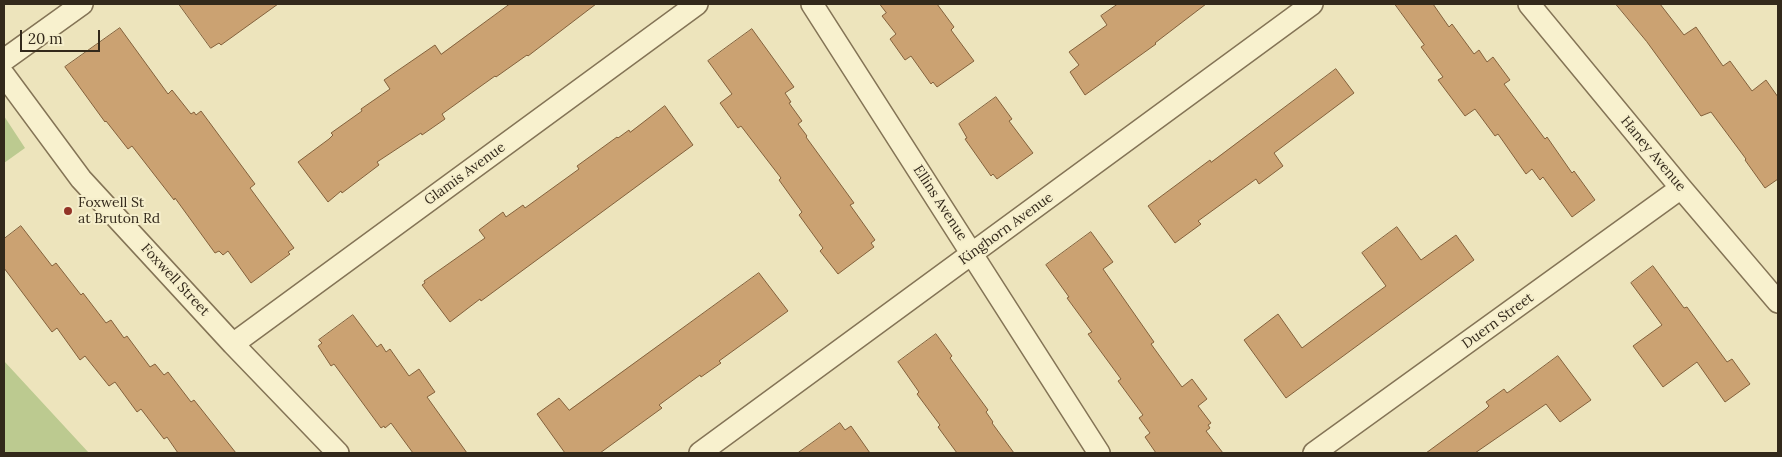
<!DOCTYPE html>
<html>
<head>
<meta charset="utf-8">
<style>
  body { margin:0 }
  #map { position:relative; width:1782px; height:457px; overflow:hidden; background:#ede4bc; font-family:Lora,serif }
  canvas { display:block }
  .frame { position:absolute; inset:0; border:5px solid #33291b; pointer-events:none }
  .scale { position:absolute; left:20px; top:30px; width:80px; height:22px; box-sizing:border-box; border:2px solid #33291b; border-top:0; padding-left:6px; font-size:15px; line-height:18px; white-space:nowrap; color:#33291b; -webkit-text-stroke:4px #f5eecb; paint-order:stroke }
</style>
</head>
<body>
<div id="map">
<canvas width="1782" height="457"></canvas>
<div class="frame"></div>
<div class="scale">20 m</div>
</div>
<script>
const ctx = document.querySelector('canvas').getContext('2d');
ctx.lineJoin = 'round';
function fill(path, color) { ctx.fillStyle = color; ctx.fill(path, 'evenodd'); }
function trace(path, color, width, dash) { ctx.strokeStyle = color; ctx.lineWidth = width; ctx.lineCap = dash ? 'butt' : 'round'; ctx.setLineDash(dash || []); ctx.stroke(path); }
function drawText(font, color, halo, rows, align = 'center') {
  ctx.font = font + ' Lora,serif'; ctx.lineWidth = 4; ctx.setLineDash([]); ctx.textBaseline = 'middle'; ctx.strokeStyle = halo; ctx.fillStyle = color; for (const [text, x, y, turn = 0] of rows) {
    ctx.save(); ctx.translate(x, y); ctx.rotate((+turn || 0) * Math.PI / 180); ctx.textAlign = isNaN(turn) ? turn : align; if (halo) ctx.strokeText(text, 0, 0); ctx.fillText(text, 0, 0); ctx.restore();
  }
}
const green = new Path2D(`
  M4,116L25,148L4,163Z
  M4,361L89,453H4Z`);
const building = new Path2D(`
  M179,4H278L221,45L219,43L211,48Z
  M510,4H596L528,56L527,55L496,77L495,76L442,114L445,119L422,135L421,133L377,162L379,165L342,193L341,191L328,202L298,162L329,139L333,135L331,133L362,111L361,109L390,89L384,80L435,45L441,54Z
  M880,4H937L954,27L951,30L974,61L937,87L933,82L931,84L911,56L905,60L890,39L896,34L882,16L886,13Z
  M1118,4H1206L1155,43L1156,44L1085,95L1070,72L1079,65L1069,52L1107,25L1101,16Z
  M1395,4H1433L1449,27L1452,24L1474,54L1479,50L1487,62L1493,57L1510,80L1504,84L1545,139L1547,137L1572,173L1574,171L1595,200L1572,217L1543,177L1540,180L1532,169L1526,174L1498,134L1495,136L1475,109L1465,116L1438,80L1443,77L1421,47L1424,45Z
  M1616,4H1660L1684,35L1696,27L1723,66L1730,61L1752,91L1766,80L1778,97V179L1765,188L1745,160L1746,159L1711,112L1701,116L1647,42Z
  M120,28L168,94L172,90L191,114L194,112L196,115L201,111L255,184L250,188L294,248L288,252L290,254L251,283L228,251L223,255L219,251L215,253L175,198L174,200L132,146L128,149L106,121L105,122L65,67Z
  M752,29L794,87L785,93L791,102L789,103L802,121L798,124L807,136L806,137L854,203L850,205L875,240L871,243L874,247L838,274L820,251L823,248L799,215L802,212L779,180L781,178L741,126L738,128L720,103L732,94L708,61Z
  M1336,69L1354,93L1274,153L1283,166L1259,184L1256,179L1198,221L1201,224L1175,243L1148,206L1210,160L1211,162Z
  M996,97L1012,119L1009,121L1033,153L997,179L993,174L991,176L965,139L967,138L959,124Z
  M665,106L693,145L481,301L480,299L450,322L422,285L425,283L424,281L485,238L479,230L503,212L506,217L523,205L525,208L579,169L577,166L617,137L618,138L629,130L630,132Z
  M21,226L52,266L56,263L81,295L83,293L106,323L111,320L124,338L127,336L150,367L155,364L164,375L168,372L191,402L194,400L236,453H178L167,437L164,439L141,409L137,412L115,382L109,386L85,356L80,360L57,328L52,332L4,268V239Z
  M1397,227L1421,260L1456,235L1474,260L1286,398L1244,340L1278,314L1302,348L1353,310L1386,286L1362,253Z
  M1091,232L1113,262L1103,269L1154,342L1151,344L1182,387L1192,379L1207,399L1198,406L1211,423L1208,425L1210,428L1206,431L1223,453H1156L1145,437L1150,433L1139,418L1143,415L1118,381L1121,379L1088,334L1092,332L1067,298L1069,297L1046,265Z
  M1653,266L1684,308L1687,307L1727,362L1732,359L1750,384L1725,402L1697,362L1663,387L1633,346L1662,325L1631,283Z
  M759,273L788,311L719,361L721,363L701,377L700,375L659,405L662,408L600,453H565L537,414L559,398L569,410Z
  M353,315L377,347L381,344L386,352L390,349L409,376L419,369L435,392L427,397L467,453H413L391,423L385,428L384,426L381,428L334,364L331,366L318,346L322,343L319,340Z
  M936,334L952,356L950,358L988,410L986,412L993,422L992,423L1014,453H957L938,427L940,425L917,394L919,392L898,362Z
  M1558,356L1591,400L1560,422L1546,404L1475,453H1426L1486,409L1489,406L1486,402L1504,389L1507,393L1510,391Z
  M840,423L845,430L851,426L870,453H798Z`);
const street = new Path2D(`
  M812,4L1099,453
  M1529,4L1681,188L1778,302
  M4,60L82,4
  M4,75L81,179L233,344L338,453
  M233,344L697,4
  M700,453L1312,4
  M1314,453L1681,188`);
const markers = [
  [68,211,5,"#923326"]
];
const streetNames = [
  ["Haney Avenue",1653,154,50],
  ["Glamis Avenue",465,174,-36],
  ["Ellins Avenue",940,203,57],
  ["Kinghorn Avenue",1006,229,-36],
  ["Foxwell Street",175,280,47],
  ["Duern Street",1498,321,-36]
];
const poiNames = [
  ["Foxwell St",78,203],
  ["at Bruton Rd",78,219]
];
fill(green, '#bcca90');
fill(building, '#cba272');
trace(building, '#83613c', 1);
trace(street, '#847456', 24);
trace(street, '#f8f1ce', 21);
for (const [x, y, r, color] of markers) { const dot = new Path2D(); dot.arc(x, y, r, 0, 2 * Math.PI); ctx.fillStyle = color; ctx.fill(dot); trace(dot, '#f5eecb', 2); }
drawText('14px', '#33291b', '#f5eecb', streetNames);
drawText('14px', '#33291b', '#f5eecb', poiNames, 'left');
</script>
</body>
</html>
